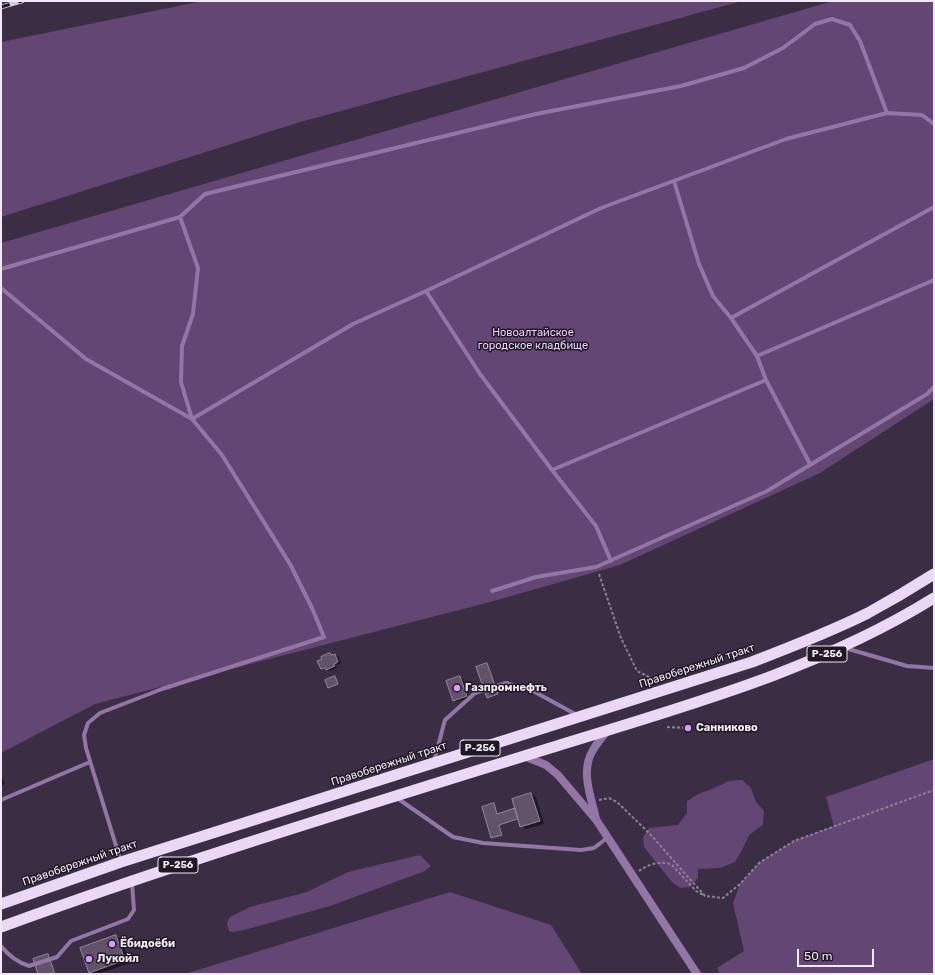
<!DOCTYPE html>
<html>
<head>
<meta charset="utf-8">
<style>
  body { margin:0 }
  #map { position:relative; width:935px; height:975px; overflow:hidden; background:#3b2e44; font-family:Rubik,sans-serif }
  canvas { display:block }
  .frame { position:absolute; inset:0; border:2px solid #f1e9f7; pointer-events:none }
  .scale { position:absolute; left:797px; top:949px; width:77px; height:18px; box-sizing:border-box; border:2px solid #f1e9f7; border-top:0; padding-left:5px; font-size:12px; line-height:14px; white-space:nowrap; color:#f1e9f7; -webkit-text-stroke:3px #1f1923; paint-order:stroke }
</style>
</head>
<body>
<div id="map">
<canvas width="935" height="975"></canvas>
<div class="frame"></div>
<div class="scale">50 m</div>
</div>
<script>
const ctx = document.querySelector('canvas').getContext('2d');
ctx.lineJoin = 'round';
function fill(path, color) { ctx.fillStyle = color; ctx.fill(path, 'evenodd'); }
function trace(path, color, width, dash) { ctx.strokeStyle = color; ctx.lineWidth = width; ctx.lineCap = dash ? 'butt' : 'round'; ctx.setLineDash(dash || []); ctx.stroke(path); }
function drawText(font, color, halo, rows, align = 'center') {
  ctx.font = font + ' Rubik,sans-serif'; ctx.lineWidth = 3; ctx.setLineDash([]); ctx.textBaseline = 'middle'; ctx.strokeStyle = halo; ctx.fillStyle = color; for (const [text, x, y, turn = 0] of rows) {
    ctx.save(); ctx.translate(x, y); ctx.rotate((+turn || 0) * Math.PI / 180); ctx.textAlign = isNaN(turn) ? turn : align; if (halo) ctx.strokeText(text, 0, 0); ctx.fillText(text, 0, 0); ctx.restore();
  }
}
const green = new Path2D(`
  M203,1H742L297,123L1,217V42Z
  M833,1H934V399L820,473L620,565L490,602L95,704L1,753V243Z
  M934,759V974H720L717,968L744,951L733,903L740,884L759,863L794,841L834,826L826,797Z
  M742,780L751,788L756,802L764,811L763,825L749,835L743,848L735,862L720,868L698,869V878L690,887L681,888L673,883L644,847L643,837L649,828L678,825L687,813V801L698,794L712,789L729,781Z
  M420,855L431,866L425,871L330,906L244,930L232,932L229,931L227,923L230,917L250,907L307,892L348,872Z
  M450,892L551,925L582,974H185Z`);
const shadow = new Path2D(`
  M330,654L338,656L341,664L336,665L337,668L330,671L327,669L325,670L322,669Z
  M487,664L498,695L489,698H487Z
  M460,677L463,679L469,698L456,702L453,701Z
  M1,775L5,784L1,786Z
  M531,794L536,797L544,824L526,829L521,826L519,820L500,825L503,835L492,837L495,805L497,814L516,810Z
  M116,936L121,939L130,963L98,974L90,973Z
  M48,955L56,974H39Z`);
const building = new Path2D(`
  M330,653L331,655L335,654L338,662L334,664L335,666L326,670L325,668L321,669L317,661L322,659L321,657Z
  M487,663L498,694L487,698L476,667Z
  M335,676L338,684L328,688L325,680Z
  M460,676L467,696L453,701L446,681Z
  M531,793L540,821L520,827L512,799Z
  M494,803L497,814L515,808L518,819L499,825L502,835L491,838L482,807Z
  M116,935L125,960L89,973L80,948Z
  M48,954L55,974H38L33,959Z`);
const path = new Path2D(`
  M599,574L621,638L637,671L651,678
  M667,727L688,728
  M599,800L609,798L617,802L650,834L705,896L723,898L740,884L759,863L794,841L934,790
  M639,871C648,864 663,860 672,865L696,891L703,895`);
const service = new Path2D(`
  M887,113L860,41L850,25L832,19L815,24L783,48L744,68L681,86L536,114L205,194L180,217L198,268L193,314L182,346L181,382L192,419L353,324L426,291L601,208L786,139L887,113L922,115L934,124
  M674,181L699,264L713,296L731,318L757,356L766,380L810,464
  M1,269L180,217
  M1,288L86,359L192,419L222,455L290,564L312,608L324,637L162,689L100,713L88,723L84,735L86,748L121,862
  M426,291L480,374L552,470L596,526L611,561
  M731,318L934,207
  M757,356L934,280
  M552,470L766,380
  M492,591L536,577L596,567L767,491L927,394L934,387
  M845,648L907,666L934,668
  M434,761L445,720L475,693L506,683L533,691L577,715
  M397,798L453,837L483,843L581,850L594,848L607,838
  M1,800L90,762
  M1,946C9,956 17,962 29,966L57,957L71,941L128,919L134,910L132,883`);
const minor = new Path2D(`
  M524,756L546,765L558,775L597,821L697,974
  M596,819C591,796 580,771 593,750C597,743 603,736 608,730`);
const trunk = new Path2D(`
  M1,904L121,862L752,662C791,647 830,632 868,613C890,601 912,588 934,574
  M1,927C182,861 367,805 550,748C681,707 817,671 934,598`);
const rail = new Path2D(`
  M1,7L22,1`);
const markers = [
  [457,688,4,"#d69bfa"],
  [688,728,4,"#d69bfa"],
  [112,944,4,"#d69bfa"],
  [89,959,4,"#d69bfa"]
];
const shields = [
  [827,654,40],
  [480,748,40],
  [178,865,40]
];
const shieldNames = [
  ["Р-256",827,654],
  ["Р-256",480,748],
  ["Р-256",178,865]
];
const parkNames = [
  ["Новоалтайское",533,333],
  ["городское кладбище",533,346]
];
const streetNames = [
  ["Правобережный тракт",697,666,-18],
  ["Правобережный тракт",389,764,-18],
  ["Правобережный тракт",80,863,-19]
];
const poiNames = [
  ["Газпромнефть",465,688],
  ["Санниково",696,728],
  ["Ёбидоёби",120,944],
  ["Лукойл",97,959]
];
fill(green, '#634674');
fill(shadow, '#0007');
fill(building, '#62536b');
trace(building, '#9686a0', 1);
trace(path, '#8c8193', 2, [3, 2]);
trace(service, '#9375a6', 4);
trace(minor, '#9375a6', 8);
trace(trunk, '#ead8f6', 11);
trace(rail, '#d5cddc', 4.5);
trace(rail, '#1f1923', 3, [9]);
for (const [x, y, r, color] of markers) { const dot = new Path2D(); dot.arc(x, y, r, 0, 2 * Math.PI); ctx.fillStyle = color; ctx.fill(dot); trace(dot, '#1f1923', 1.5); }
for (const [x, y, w] of shields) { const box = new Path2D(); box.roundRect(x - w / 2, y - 8, w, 16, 3); ctx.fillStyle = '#1f1923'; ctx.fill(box); trace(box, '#f1e9f7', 1); }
drawText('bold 10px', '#f1e9f7', null, shieldNames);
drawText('11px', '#e9d1f9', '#1f1923', parkNames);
drawText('11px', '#f1e9f7', '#1f1923', streetNames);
drawText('bold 11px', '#f1e9f7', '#1f1923', poiNames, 'left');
</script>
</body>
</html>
